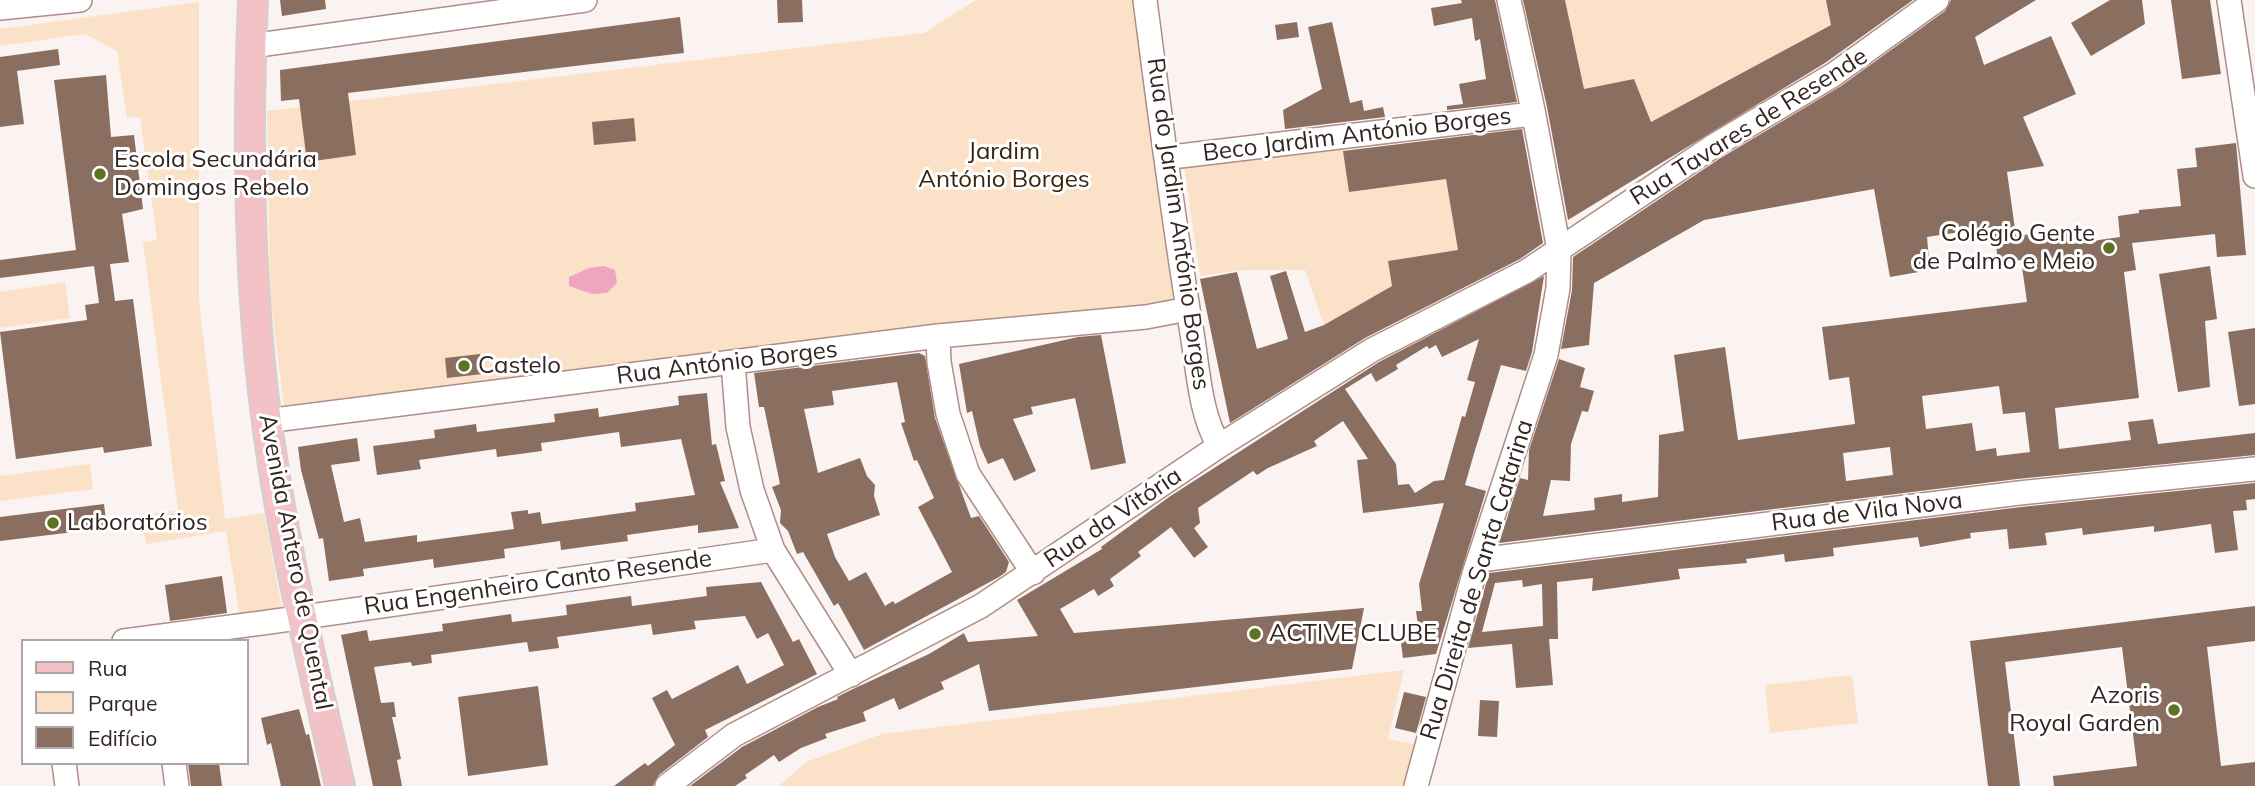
<!DOCTYPE html>
<html>
<head>
<meta charset="utf-8">
<style>
  body { margin:0 }
  #map { position:relative; width:2255px; height:786px; overflow:hidden; background:#faf3f2; font-family:Mulish,sans-serif }
  canvas { display:block }
  .legend { position:absolute; left:21px; top:639px; width:228px; height:126px; box-sizing:border-box; background:#fff; border:2px solid #ada8a7; margin:0; padding:9px 12px; list-style:none; font-size:21px; color:#322522 }
  .legend li { display:flex; align-items:center; gap:14px; height:35px }
  .legend b { width:35px; border:2px solid #ada8a7 }
</style>
</head>
<body>
<div id="map">
<canvas width="2255" height="786"></canvas>
<ul class="legend">
<li><b style="height:9px;background:#f3c2c7"></b>Rua</li>
<li><b style="height:19px;background:#fae1c8"></b>Parque</li>
<li><b style="height:19px;background:#8a6f61"></b>Edifício</li>
</ul>
</div>
<script>
const ctx = document.querySelector('canvas').getContext('2d');
ctx.lineJoin = 'round';
function fill(path, color) { ctx.fillStyle = color; ctx.fill(path, 'evenodd'); }
function trace(path, color, width, dash) { ctx.strokeStyle = color; ctx.lineWidth = width; ctx.lineCap = dash ? 'butt' : 'round'; ctx.setLineDash(dash || []); ctx.stroke(path); }
function drawText(font, color, halo, rows, align = 'center') {
  ctx.font = font + ' Mulish,sans-serif'; ctx.lineWidth = 6; ctx.setLineDash([]); ctx.textBaseline = 'middle'; ctx.strokeStyle = halo; ctx.fillStyle = color; for (const [text, x, y, turn = 0] of rows) {
    ctx.save(); ctx.translate(x, y); ctx.rotate((+turn || 0) * Math.PI / 180); ctx.textAlign = isNaN(turn) ? turn : align; if (halo) ctx.strokeText(text, 0, 0); ctx.fillText(text, 0, 0); ctx.restore();
  }
}
const green = new Path2D(`
  M976,0H1140L1180,302L284,405L270,296L267,111L924,33Z
  M1565,0H1826L1839,20L1651,122L1634,79L1584,89Z
  M199,2V301L225,519L264,513L282,609L240,617L226,531L146,544L141,515L178,510L143,242L157,240L140,117L127,118L117,51L85,34L0,46V29Z
  M1343,148L1350,192L1446,179L1458,250L1388,261L1392,286L1324,325L1305,270H1243L1200,276L1184,166Z
  M65,282L70,318L0,328V292Z
  M90,464L93,489L0,501V476Z
  M1404,670L1388,739L1419,745L1406,786H779L806,762L882,734Z
  M1852,675L1858,723L1770,733L1765,685Z`);
const water = new Path2D(`
  M604,266L615,270L617,283L607,293L592,294L569,286V277L589,268Z`);
const building = new Path2D(`
  M280,0H325L326,9L282,16Z
  M777,0H802L803,22L778,23Z
  M1461,0H1495L1517,102L1447,110V106L1463,104L1459,84L1486,79L1480,39L1475,41L1472,18L1434,26L1431,8L1462,3Z
  M1523,0H1565L1584,89L1634,79L1651,122L1831,25L1826,0H1913L1825,63L1568,220L1547,107Z
  M1951,0H2036L1975,37L1984,65L2051,36L2076,94L2023,117L2044,166L2007,172L2016,236L2069,229L2071,244L2120,237L2118,216L2139,213V210L2181,206L2177,169L2197,167L2195,148L2236,143L2246,255L2217,257L2215,234L2132,243L2136,270L2124,272L2139,398L2055,408L2059,449L2131,440L2128,422L2153,419L2158,444L2255,433V455L2017,479L1499,543L1520,478L1528,480L1529,450L1559,359L1585,368L1580,387L1594,391L1588,412L1582,411L1571,444L1570,481L1551,480L1543,516L1595,510L1594,498L1622,494V502L1658,497L1659,435L1684,431L1674,355L1725,347L1738,440L1855,424L1849,377L1829,380L1822,327L2027,302L2021,260L1998,263L1994,227L1927,237L1930,270L1890,277L1874,189L1704,220L1594,283L1589,345L1561,349L1572,290L1573,257L1719,159L1841,86L1945,11ZM1999,386L2003,414L2025,412L2030,452L1997,456L1996,448L1976,451L1972,423L1926,429L1922,396ZM1890,447L1893,475L1846,481L1843,453Z
  M2110,0H2142L2145,24L2091,56L2071,23Z
  M2171,0H2210L2221,74L2182,79Z
  M680,17L684,53L348,93L356,155L307,162L299,99L281,101L280,70Z
  M1297,22L1299,37L1277,40L1275,25Z
  M1332,22L1350,103L1362,100L1364,111L1383,107L1385,117L1285,129L1283,110L1322,89L1308,27Z
  M58,49L60,65L17,71L24,124L0,127V57Z
  M106,75L111,137L134,135L143,209L122,214L129,262L110,264L115,301L133,299L152,446L104,453L103,447L16,459L0,332L87,320L85,305L99,303L94,266L0,278V260L76,250L54,80Z
  M634,118L636,141L594,145L592,122Z
  M1522,129L1543,243L1520,259L1365,338L1230,423L1200,279L1237,272L1257,349L1288,339L1270,276L1286,271L1305,332L1324,325L1392,286L1388,261L1458,250L1446,179L1349,192L1343,151Z
  M2210,266L2217,319L2205,321L2210,387L2178,392L2159,274Z
  M1544,276L1532,352L1526,371L1501,365L1473,457L1465,485L1486,491L1436,654L1403,658L1400,636L1419,633L1416,611H1422L1419,584L1444,503L1363,513L1357,460L1368,459L1343,421L1314,441L1317,446L1268,468L1257,475L1253,471L1198,508L1200,523L1194,528L1208,547L1194,558L1171,527L1138,552L1141,556L1110,579L1114,586L1098,596L1094,589L1060,609L1074,633L1364,608L1352,669L989,711L979,664L941,682L944,689L899,710L894,698L863,712L866,721L825,734L827,738L801,748L779,762L774,755L745,775L747,778L735,786H690L742,747L818,707L838,699L837,697L853,689L929,654L964,633L968,642L1038,636L1017,600L1102,549L1101,547L1169,497L1379,362ZM1479,339L1467,380L1475,382L1465,417L1462,416L1444,480L1434,481L1415,493L1409,484L1398,485L1396,464L1345,389L1371,373L1376,382L1398,369L1396,365L1427,346L1429,349L1436,345L1442,357Z
  M2255,328V404L2239,406L2228,332Z
  M1101,335L1126,463L1091,470L1075,398L1031,407L1033,414L1013,419L1036,471L1014,481L1003,458L988,464L980,446L972,411L967,413L959,364L1078,337Z
  M919,353L925,356L935,418L971,518L979,516L1009,562L1006,572L999,577L864,650L838,603L834,606L803,552L797,554L788,531L780,523L781,510L772,487L780,484L764,407H759L754,373ZM897,382L905,422L901,423L914,461L917,460L934,498L918,507L952,572L895,604L893,601L885,606L866,572L849,581L835,557L827,534L880,515L874,496L875,485L867,476L860,458L818,473L804,409L834,405L832,391Z
  M480,354L483,374L447,378L445,358Z
  M707,393L712,445L716,444L725,481L720,482L739,528L698,533V525L627,535L628,541L561,550L560,541L504,549L505,558L434,568L433,559L363,569L364,576L329,581L323,538L319,539L301,470L298,447L357,438L360,461L331,465L344,522L360,518L365,542L417,535V542L514,529L511,512L528,510V514L540,512L542,524L636,511L635,503L695,495L681,439L621,447L619,432L541,443L542,451L497,457L496,449L419,460L421,469L377,475L373,446L435,438L434,430L476,424L477,432L555,422L554,414L598,408L599,417L679,405L678,396Z
  M2255,483V499L2246,500L2247,510L2233,511L2238,550L2215,553L2211,524L2154,532V526L2083,535L2082,528L2045,533L2047,545L2009,549L2007,529L1970,533L1971,538L1920,547L1918,537L1833,548L1834,556L1819,558L1785,562L1784,554L1746,559L1747,563L1678,569L1680,579L1592,591L1593,578L1557,582L1558,639H1549L1553,685L1516,688L1512,644L1468,648L1489,573L2021,507ZM1522,580L1523,587L1542,584L1543,626L1482,632L1495,583Z
  M104,504L107,528L0,541V517Z
  M222,576L227,613L170,621L165,585Z
  M761,582L793,642L799,639L817,674L705,730L708,737L659,775L653,786H614L645,763L648,766L675,745L652,698L667,690L672,699L738,665L747,684L784,665L768,633L757,639L745,616L694,621L696,629L674,632L653,635L651,624L557,637L559,648L529,652L527,642L431,655L432,663L412,666L411,662L374,667L381,703L394,702L396,717H392L401,759L397,760L402,786H373L341,635L367,630L369,641L443,631L442,624L511,614L512,622L567,615L566,605L631,596L632,606L707,596L706,587Z
  M2255,606V641L2207,647L2221,766L2255,762V786H2054L2053,776L2137,766L2122,647L2005,662L2020,786H1988L1970,641Z
  M538,686L548,765L468,776L458,697Z
  M1404,692L1426,697L1416,733L1395,728Z
  M1480,700L1499,701L1497,737L1478,736Z
  M299,709L306,735L309,734L321,786H281L271,743L267,745L261,718Z
  M188,763H219L222,786H191Z`);
const minor = new Path2D(`
  M1145,0C1159,109 1173,219 1191,327C1198,366 1199,412 1219,446
  M2229,0L2255,176
  M0,8L80,0
  M251,46L585,0
  M1180,156L1524,115L1533,110
  M938,336L939,362L948,414L968,474L1033,573
  M733,363L738,427L752,490L773,550L851,675
  M266,421L938,336L1146,317L1188,309
  M1479,560L2019,493L2255,469
  M124,641L269,622L773,550
  M64,763L67,786
  M174,763L177,786
  M667,786L734,735L981,606L1219,446L1372,350L1527,271L1712,147L1833,75L1937,0
  M1416,786L1474,574L1546,355L1558,288L1559,250L1533,110L1509,0`);
const major = new Path2D(`
  M253,0C247,141 248,283 267,423C283,545 313,666 340,786`);
const markers = [
  [100,174,7,"#5d7222"],
  [2109,248,7,"#5d7222"],
  [464,366,7,"#5d7222"],
  [53,523,7,"#5d7222"],
  [1255,634,7,"#5d7222"],
  [2174,710,7,"#5d7222"]
];
const streetNames = [
  ["Rua Tavares de Resende",1749,127,-32],
  ["Beco Jardim António Borges",1357,135,-7],
  ["Rua do Jardim António Borges",1178,224,82],
  ["Rua António Borges",727,363,-7],
  ["Rua de Vila Nova",1867,512,-7],
  ["Rua da Vitória",1113,518,-34],
  ["Avenida Antero de Quental",295,562,79],
  ["Rua Direita de Santa Catarina",1477,580,-73],
  ["Rua Engenheiro Canto Resende",538,583,-8]
];
const parkNames = [
  ["Jardim",1004,152],
  ["António Borges",1004,180]
];
const poiNames = [
  ["Escola Secundária",114,160],
  ["Domingos Rebelo",114,188],
  ["Colégio Gente",2095,234,"right"],
  ["de Palmo e Meio",2095,262,"right"],
  ["Castelo",478,366],
  ["Laboratórios",67,523],
  ["ACTIVE CLUBE",1269,634],
  ["Azoris",2160,696,"right"],
  ["Royal Garden",2160,724,"right"]
];
fill(green, '#fae1c8');
fill(water, '#efa5c0');
fill(building, '#8a6f61');
trace(minor, '#ae8e87', 26);
trace(major, '#d2cfce', 32);
trace(minor, '#fff', 23);
trace(major, '#f3c2c7', 28);
for (const [x, y, r, color] of markers) { const dot = new Path2D(); dot.arc(x, y, r, 0, 2 * Math.PI); ctx.fillStyle = color; ctx.fill(dot); trace(dot, '#fff', 2.5); }
drawText('24px', '#322522', '#fff', streetNames);
drawText('24px', '#39250b', '#fff', parkNames);
drawText('24px', '#322522', '#fff', poiNames, 'left');
</script>
</body>
</html>
